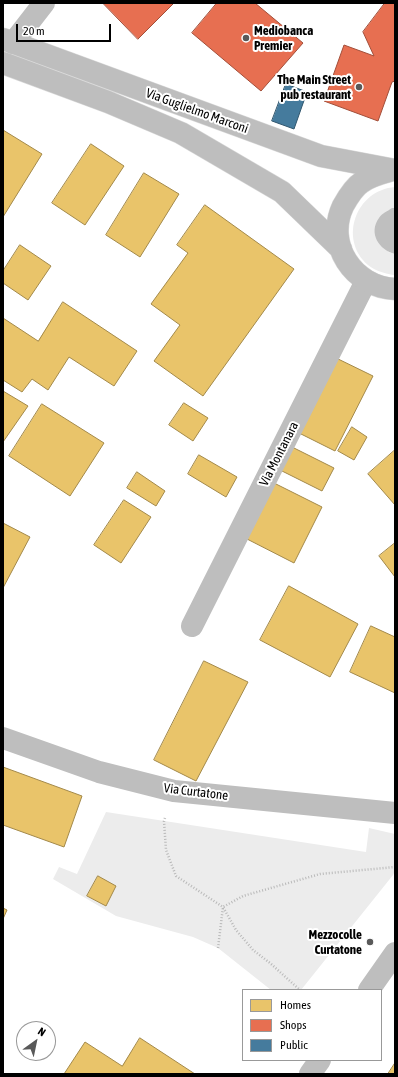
<!DOCTYPE html>
<html>
<head>
<meta charset="utf-8">
<style>
  body { margin:0 }
  #map { position:relative; width:398px; height:1077px; overflow:hidden; background:#fff; font-family:"Asap Condensed",sans-serif }
  canvas { display:block }
  .frame { position:absolute; inset:0; border:4px solid #000; pointer-events:none }
  .legend { position:absolute; left:242px; top:989px; width:140px; height:72px; box-sizing:border-box; background:#fff; border:1px solid #999; margin:0; padding:5px 7px; list-style:none; font-size:12px; color:#000 }
  .legend li { display:flex; align-items:center; gap:8px; height:20px }
  .legend b { width:20px; border:1px solid #999 }
  .north { position:absolute; left:16px; top:1021px; width:40px; height:40px; box-sizing:border-box; background:#fff; border:1px solid #999; border-radius:50%; rotate:33deg; font-size:11px; font-weight:700; line-height:16px; text-align:center; color:#000 }
  .north::after { content:''; display:block; margin:auto; width:14px; height:18px; background:#595959; clip-path:polygon(50% 0,100% 100%,50% 72%,0 100%) }
  .scale { position:absolute; left:16px; top:24px; width:95px; height:18px; box-sizing:border-box; border:2px solid #000; border-top:0; padding-left:5px; font-size:12px; line-height:14px; white-space:nowrap; color:#000; -webkit-text-stroke:3px #fff; paint-order:stroke }
</style>
</head>
<body>
<div id="map">
<canvas width="398" height="1077"></canvas>
<div class="frame"></div>
<ul class="legend">
<li><b style="height:11px;background:#e9c46a"></b>Homes</li>
<li><b style="height:11px;background:#e76f51"></b>Shops</li>
<li><b style="height:11px;background:#457b9d"></b>Public</li>
</ul>
<div class="north">N</div>
<div class="scale">20 m</div>
</div>
<script>
const ctx = document.querySelector('canvas').getContext('2d');
ctx.lineJoin = 'round';
function fill(path, color) { ctx.fillStyle = color; ctx.fill(path, 'evenodd'); }
function trace(path, color, width, dash) { ctx.strokeStyle = color; ctx.lineWidth = width; ctx.lineCap = dash ? 'butt' : 'round'; ctx.setLineDash(dash || []); ctx.stroke(path); }
function drawText(font, color, halo, rows, align = 'center') {
  ctx.font = font + ' "Asap Condensed",sans-serif'; ctx.lineWidth = 4; ctx.setLineDash([]); ctx.textBaseline = 'middle'; ctx.strokeStyle = halo; ctx.fillStyle = color; for (const [text, x, y, turn = 0] of rows) {
    ctx.save(); ctx.translate(x, y); ctx.rotate((+turn || 0) * Math.PI / 180); ctx.textAlign = isNaN(turn) ? turn : align; if (halo) ctx.strokeText(text, 0, 0); ctx.fillText(text, 0, 0); ctx.restore();
  }
}
const green = new Path2D(`
  M395,187V208H392L388,252L395,254V275H393C384,273 375,271 368,265C338,239 356,190 395,187Z
  M106,812L366,852L369,828L395,834V871L393,875L301,990H271L218,948L193,937L116,916L53,879L59,867L77,874Z`);
const water = new Path2D(`
  M392,208H395V254C379,250 368,233 379,218C382,213 388,211 392,208Z`);
const homes = new Path2D(`
  M299,92L305,95L303,99L297,97Z
  M3,130L42,154L3,217Z
  M91,144L124,166L85,225L52,203Z
  M144,173L179,194L140,257L106,235Z
  M205,205L294,269L203,396L154,361L180,325L151,304L188,253L177,245Z
  M20,245L51,266L28,300L3,283V271Z
  M63,302L137,351L114,386L69,357L48,390L32,379L22,392L3,380V318L38,341Z
  M334,357L373,376L335,451L297,432Z
  M3,391L28,406L3,442Z
  M184,403L208,418L193,441L169,425Z
  M42,404L104,443L70,496L9,456Z
  M352,427L367,437L354,460L338,451Z
  M292,447L334,468L322,491L280,470Z
  M395,450V505L368,474Z
  M199,455L237,477L226,497L188,474Z
  M137,472L165,491L156,506L127,488Z
  M274,483L322,507L294,563L247,539Z
  M124,500L151,517L121,563L94,545Z
  M3,523L30,537L3,588Z
  M395,543V577L379,556Z
  M289,586L358,624L330,677L260,640Z
  M371,626L395,637V693L350,672Z
  M204,661L248,682L196,781L154,760Z
  M3,767L82,796L64,847L3,825Z
  M98,876L116,886L106,906L87,896Z
  M3,908L7,910L3,919Z
  M140,1038L195,1074H64L85,1042L122,1066Z
  M395,1063V1074H388Z`);
const shops = new Path2D(`
  M103,3H174L138,39Z
  M217,3H255L303,43L261,91L192,33Z
  M385,3H395V81L392,82L378,121L324,101L344,45L374,56L363,32Z`);
const public = new Path2D(`
  M286,84L307,92L294,129L272,121Z`);
const path = new Path2D(`
  M165,818L164,821L166,850L176,876L223,907L236,930L253,950L270,963L300,990
  M218,948L223,907L243,896L320,874L395,867`);
const minor = new Path2D(`
  M13,43L44,3
  M192,626L366,281
  M3,738L99,772L174,791L395,813
  M369,990L395,953
  M310,1074L320,1060`);
const major = new Path2D(`
  M3,39L321,156L395,170
  M3,63L108,102L181,133L282,192L341,249
  M393,170C382,173 372,175 362,182C354,187 348,197 343,206C325,244 353,287 395,289`);
const markers = [
  [246,38,4,"#595959"],
  [359,87,4,"#595959"],
  [370,942,4,"#595959"]
];
const poiNames = [
  ["Mediobanca",254,31,"left"],
  ["Premier",254,46,"left"],
  ["The Main Street",351,80],
  ["pub restaurant",351,95],
  ["Mezzocolle",362,935],
  ["Curtatone",362,950]
];
const streetNames = [
  ["Via Guglielmo Marconi",197,111,20],
  ["Via Montanara",279,454,-63],
  ["Via Curtatone",196,792,7]
];
fill(green, '#ececec');
fill(water, '#bfbfbf');
fill(homes, '#e9c46a');
trace(homes, '#a3894a', 1);
fill(shops, '#e76f51');
trace(shops, '#a24e39', 1);
fill(public, '#457b9d');
trace(public, '#30566e', 1);
trace(major, '#dbdbdb', 23);
trace(path, '#b9b9b9', 2.5, [1, 2]);
trace(minor, '#bebebe', 22);
trace(major, '#bebebe', 22);
for (const [x, y, r, color] of markers) { const dot = new Path2D(); dot.arc(x, y, r, 0, 2 * Math.PI); ctx.fillStyle = color; ctx.fill(dot); trace(dot, '#fff', 1.5); }
drawText('bold 13px', '#000', '#fff', poiNames, 'right');
drawText('13px', '#000', '#fff', streetNames);
</script>
</body>
</html>
